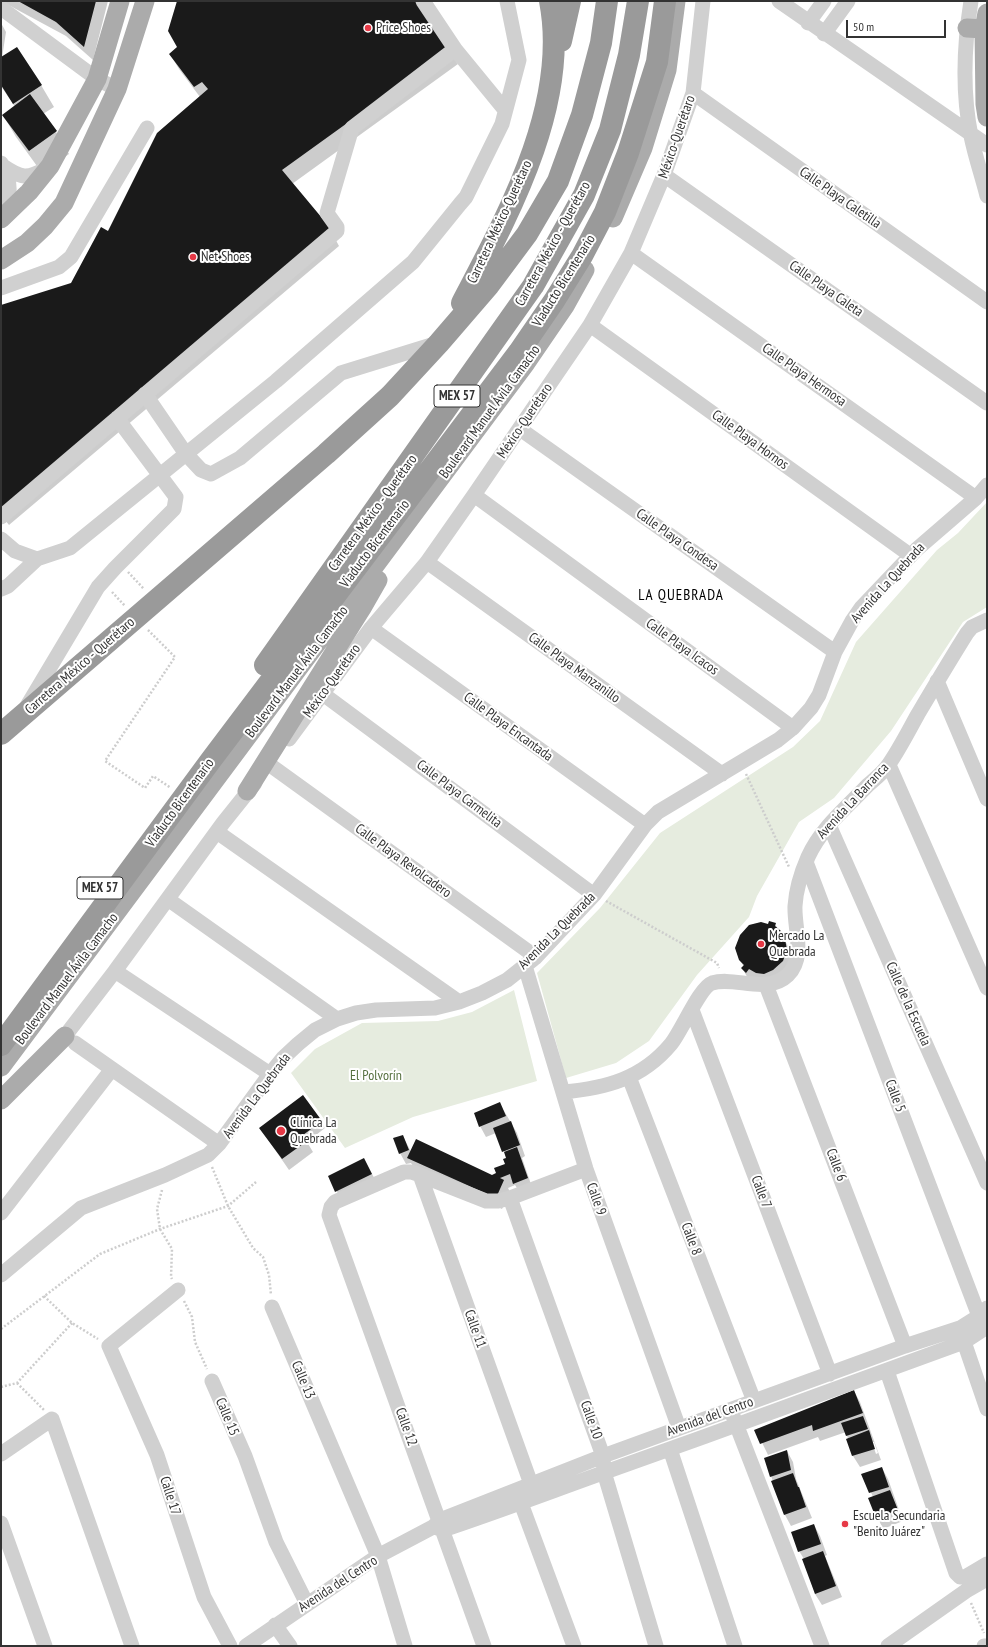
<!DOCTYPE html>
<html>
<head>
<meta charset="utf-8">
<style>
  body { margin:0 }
  #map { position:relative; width:988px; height:1647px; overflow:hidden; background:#fff; font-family:"PT Sans Narrow",sans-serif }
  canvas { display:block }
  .frame { position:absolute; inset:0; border:2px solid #333; pointer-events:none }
  .scale { position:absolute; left:846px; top:20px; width:100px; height:18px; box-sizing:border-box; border:2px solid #333; border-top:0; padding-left:5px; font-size:12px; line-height:14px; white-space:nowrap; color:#333; -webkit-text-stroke:3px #fff; paint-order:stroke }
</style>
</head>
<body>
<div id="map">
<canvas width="988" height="1647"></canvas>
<div class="frame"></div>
<div class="scale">50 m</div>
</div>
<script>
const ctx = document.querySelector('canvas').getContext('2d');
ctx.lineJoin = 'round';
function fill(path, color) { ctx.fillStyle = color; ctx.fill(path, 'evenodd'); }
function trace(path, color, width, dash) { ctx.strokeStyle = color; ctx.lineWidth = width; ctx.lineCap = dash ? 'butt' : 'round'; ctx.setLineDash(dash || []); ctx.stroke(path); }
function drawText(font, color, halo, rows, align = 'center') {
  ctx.font = font + ' "PT Sans Narrow",sans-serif'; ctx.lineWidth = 4; ctx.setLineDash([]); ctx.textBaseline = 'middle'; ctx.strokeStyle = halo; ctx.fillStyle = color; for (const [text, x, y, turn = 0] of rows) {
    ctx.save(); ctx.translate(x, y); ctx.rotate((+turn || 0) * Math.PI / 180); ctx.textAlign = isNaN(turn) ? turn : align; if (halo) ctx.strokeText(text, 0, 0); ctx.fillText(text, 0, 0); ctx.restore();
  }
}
const green = new Path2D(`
  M987,502V607L963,622L891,731L834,798L799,822L757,896L749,917L697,975L649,1041L616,1063L566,1078L537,973L600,908L660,833L793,747L820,721L856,642L937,550L958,533Z
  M514,990L537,1081L413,1117L345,1148L291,1073L315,1049L362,1023L438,1021L472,1012Z`);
const shadow = new Path2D(`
  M1,1H108L93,60L66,36Z
  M178,1H415L458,64L292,184L331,231L339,246L9,525L1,515V307L72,284L200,97L179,69L170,54L179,47Z
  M1,23L6,32L2,58L41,85L54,107L43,114L56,132L69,154L42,173L16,137L3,115L15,107L1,86Z
  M775,924L791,951L793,962L771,985L749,980L742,968L744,967L740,960L769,926Z
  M500,1104L517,1133L525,1156L522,1158L533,1190L521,1194L515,1185L508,1188L510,1192L502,1209L415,1169L411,1163L406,1164L400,1153L403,1136L411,1152L492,1176L497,1174L506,1165L507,1158L496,1133L486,1137L480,1126Z
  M321,1121L325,1128L307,1142L313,1152L289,1170L260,1128Z
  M364,1159L378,1185L343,1203L329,1177Z
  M854,1391L860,1402L881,1460L860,1467L853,1456L846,1432L820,1441L818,1437L768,1455L756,1430ZM872,1442H874L878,1453L876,1454Z
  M787,1451L793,1462L796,1479L812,1518L791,1526L785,1515L765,1459Z
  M882,1468L888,1479L903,1521L883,1529L869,1499L873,1497L863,1474Z
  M814,1525L820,1536L827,1555L825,1556L842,1597L822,1605L815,1594L804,1559L799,1551Z`);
const building = new Path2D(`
  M18,1H96L84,47L56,22Z
  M177,1H416L450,49L282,170L332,230L1,510V305L71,283L101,227L108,231L157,133L208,89L202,82L194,87L169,54L177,47L168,31Z
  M17,47L42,85L13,104L1,85V57Z
  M30,94L57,131L29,151L2,115Z
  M769,921L776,923L775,926L781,931L785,939L787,950L783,961L773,970L764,974L756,973L749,969L746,973L741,968L744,965L739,960L735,948L740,935L749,925L761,922L768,924Z
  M303,1095L322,1121L303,1135L307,1141L282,1159L259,1128Z
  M500,1102L506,1116L479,1127L474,1113Z
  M511,1121L520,1145L502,1152L493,1128Z
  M403,1135L409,1150L399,1154L393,1138Z
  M416,1139L492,1175L496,1173L494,1168L505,1164L503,1159L506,1158L504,1152L517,1147L528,1178L513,1184L510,1174L500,1178L504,1180L496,1198L407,1158Z
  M364,1158L372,1174L335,1192L328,1176Z
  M854,1390L863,1413L813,1431L812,1425L760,1444L754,1430Z
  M863,1416L868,1429L846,1436L841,1423Z
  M869,1430L875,1449L852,1456L846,1439Z
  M787,1450L791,1470L770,1477L764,1458Z
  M882,1467L889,1487L869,1493L861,1474Z
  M793,1473L798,1487H799L806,1507L784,1515L771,1481Z
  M890,1490L898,1510L876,1518L868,1498Z
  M814,1524L821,1544L798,1552L791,1532Z
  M823,1551L836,1586L815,1594L802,1559Z`);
const path = new Path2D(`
  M128,572L144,589
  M112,592L125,606
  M148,630L175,657L105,761L145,788L153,776L171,788
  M746,774L789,867
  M606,901L717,963L719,968
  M212,1167L228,1206L253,1248L263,1257L269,1275L271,1295
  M162,1190L157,1209L160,1229L172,1249L171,1277L172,1279
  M44,1296L72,1323L98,1339
  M184,1301L192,1317L195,1342L207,1369
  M1,1329L100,1254L160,1229L228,1206L256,1182
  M17,1383L44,1410
  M1,1387L17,1383L72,1323
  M971,1603L984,1633`);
const minor = new Path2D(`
  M779,1L987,145
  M971,1C964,45 962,92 971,136C975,156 982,176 987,196
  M1,8L97,79L117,89
  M808,23L824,1
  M824,34L848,1
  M455,49L505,110
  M693,93L987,302
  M1,163C13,181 10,198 3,217
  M3,166C22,179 27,179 47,168
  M664,175L987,403
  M631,253L976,498
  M1,288L59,267L71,257L147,128
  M590,325L910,555
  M145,394L186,454L201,470L211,474L240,458L341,373L438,343
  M520,429L835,652
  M474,495L793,728
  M1,517L337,231V227L327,213L352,128L455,49L423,1
  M1,539L15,551L37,559L70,548L276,381L413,262L460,204L466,197L502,124L519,60L507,1
  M427,562L722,774
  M1,589L8,586L37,559
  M371,628L645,825
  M937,681L987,799
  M323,694L594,895
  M27,706L98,587L115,568L174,509L176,497L117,418
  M289,739L371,628L427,562L474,495L590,325L631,253L664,175L693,93L703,1
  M270,765L536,957
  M889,765L987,988
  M829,825L987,1183
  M217,832L459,1002
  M806,862L979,1316L983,1324
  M169,900L337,1019
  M525,966L586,1169L679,1428
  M115,971L270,1074
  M766,985L905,1346
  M692,1010L830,1374
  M65,1036L115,971L223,823L255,783
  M75,1043L219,1144
  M629,1077L754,1401
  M563,1092C606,1088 642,1079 671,1044C681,1032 700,987 712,983C735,976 767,995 788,975C806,957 794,928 795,906C796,890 801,873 808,857C821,828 846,808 868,785C875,779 884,772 889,764C900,748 909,730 918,714C934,687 950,660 967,633L972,627L987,620
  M420,1175L531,1484
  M510,1198L603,1456L604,1472L656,1646
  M1,1213L112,1069
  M1,1275L81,1208L165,1175L208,1155L219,1144L270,1074L283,1058L298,1044L315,1030L337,1019L356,1013L376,1010L435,1008L459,1002L482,993L507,980L536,957L594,895L645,825L658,812L778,740L793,728L811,708L819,695L835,652L852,621L861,608L917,549L976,498L987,485
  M178,1290L109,1346L157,1455L204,1597L230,1646
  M272,1307L378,1556L405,1646
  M961,1333L987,1409
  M887,1371L956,1573L960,1577H965L987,1564
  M212,1381L245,1456L276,1542L307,1604
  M733,1416L822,1646
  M670,1449L735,1646
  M1,1454L52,1419L132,1646
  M518,1495L574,1646
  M1,1523L45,1646
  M434,1527L443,1530C500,1511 555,1490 611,1470C729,1428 847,1385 964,1342L987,1327
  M275,1625L290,1646
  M246,1646L378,1556L433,1527L440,1520L603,1456L905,1346L960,1328L979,1316L987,1308
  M484,1646L329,1215L331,1207L335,1202L404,1172H411L420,1175L486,1201H498L510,1198L586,1169
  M888,1646L966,1591L987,1579
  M984,1646H987`);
const major = new Path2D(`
  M987,13L984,29L985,104L987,117
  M967,28L984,29
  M613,218L643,148L667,70L676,1
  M1,219L29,192L50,166L97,79L120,1
  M1,260L27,243L45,226L64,203L117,89L145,1
  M247,791L362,608L378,580
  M1,1067L526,363L565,306L585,270
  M1,1100L65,1036`);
const highway = new Path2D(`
  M561,41L570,1
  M462,303C508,215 570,104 550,1
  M265,665L533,286L584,195L610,130L629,55L638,1
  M1,734L326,454L390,396L439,343L489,285L527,234L558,181L582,115L601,43L607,1
  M1,1045L211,760L519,352L554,301L582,256L605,212L628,153L657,62L665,1`);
const markers = [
  [368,28,4,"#e63946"],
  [193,257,4,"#e63946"],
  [761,944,4,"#e63946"],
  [281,1131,5,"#e63946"],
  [845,1524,4,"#e63946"]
];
const shields = [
  [457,396,46],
  [100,888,46]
];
const shieldNames = [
  ["MEX 57",457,396],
  ["MEX 57",100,888]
];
const poiNames = [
  ["Price Shoes",376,28],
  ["Net Shoes",201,257],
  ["Mercado La",769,936],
  ["Quebrada",769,952],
  ["Clínica La",290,1123],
  ["Quebrada",290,1139],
  ["Escuela Secundaria",853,1516],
  ["\"Benito Juárez\"",853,1532]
];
const streetNames = [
  ["México-Querétaro",677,137,-71],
  ["Calle Playa Caletilla",840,198,35],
  ["Carretera México-Querétaro",500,222,-65],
  ["Carretera México - Querétaro",553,244,-61],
  ["Viaducto Bicentenario",564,281,-58],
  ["Calle Playa Caleta",826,289,35],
  ["Calle Playa Hermosa",804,375,35],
  ["Boulevard Manuel Ávila Camacho",490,412,-54],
  ["México-Querétaro",525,421,-56],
  ["Calle Playa Hornos",750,440,36],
  ["Carretera México - Querétaro",373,513,-54],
  ["Calle Playa Condesa",677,540,35],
  ["Viaducto Bicentenario",375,544,-53],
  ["Avenida La Quebrada",888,583,-48],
  ["Calle Playa Icacos",682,647,36],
  ["Carretera México - Querétaro",80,666,-41],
  ["Calle Playa Manzanillo",574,668,36],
  ["Boulevard Manuel Ávila Camacho",297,672,-53],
  ["México-Querétaro",332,681,-54],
  ["Calle Playa Encantada",508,727,36],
  ["Calle Playa Carmelita",459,794,37],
  ["Avenida La Barranca",853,801,-47],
  ["Viaducto Bicentenario",180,803,-54],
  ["Calle Playa Revolcadero",403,861,36],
  ["Avenida La Quebrada",557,931,-45],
  ["Boulevard Manuel Ávila Camacho",67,979,-53],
  ["Calle de la Escuela",908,1004,66],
  ["Avenida La Quebrada",257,1096,-53],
  ["Calle 5",895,1096,69],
  ["Calle 6",836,1165,69],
  ["Calle 7",761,1192,69],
  ["Calle 9",596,1199,70],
  ["Calle 8",691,1239,69],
  ["Calle 11",475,1329,70],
  ["Calle 13",303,1380,67],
  ["Calle 15",227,1417,67],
  ["Avenida del Centro",710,1417,-20],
  ["Calle 10",591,1420,70],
  ["Calle 12",406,1427,70],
  ["Calle 17",170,1496,72],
  ["Avenida del Centro",338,1584,-33]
];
const parkNames = [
  ["El Polvorín",376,1076]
];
const neighbourhoodNames = [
  ["LA QUEBRADA",681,596]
];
fill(green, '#e6ecdf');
fill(shadow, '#0003');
fill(building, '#1a1a1a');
trace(path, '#cdcdcd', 2.5, [2, 2]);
trace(minor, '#d0d0d0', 15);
trace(major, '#ababab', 19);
trace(highway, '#9a9a9a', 22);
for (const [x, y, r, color] of markers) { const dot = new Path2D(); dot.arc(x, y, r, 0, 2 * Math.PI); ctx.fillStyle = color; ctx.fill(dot); trace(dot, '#fff', 1.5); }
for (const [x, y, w] of shields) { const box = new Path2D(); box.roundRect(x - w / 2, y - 11, w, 22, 3); ctx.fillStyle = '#fff'; ctx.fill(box); trace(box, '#333', 1); }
drawText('bold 13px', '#333', null, shieldNames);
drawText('14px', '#333', '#fff', poiNames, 'left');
drawText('14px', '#333', '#fff', streetNames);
drawText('14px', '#56703f', '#fff', parkNames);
ctx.letterSpacing = '1px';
drawText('15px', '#000', '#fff', neighbourhoodNames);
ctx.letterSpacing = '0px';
</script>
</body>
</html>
